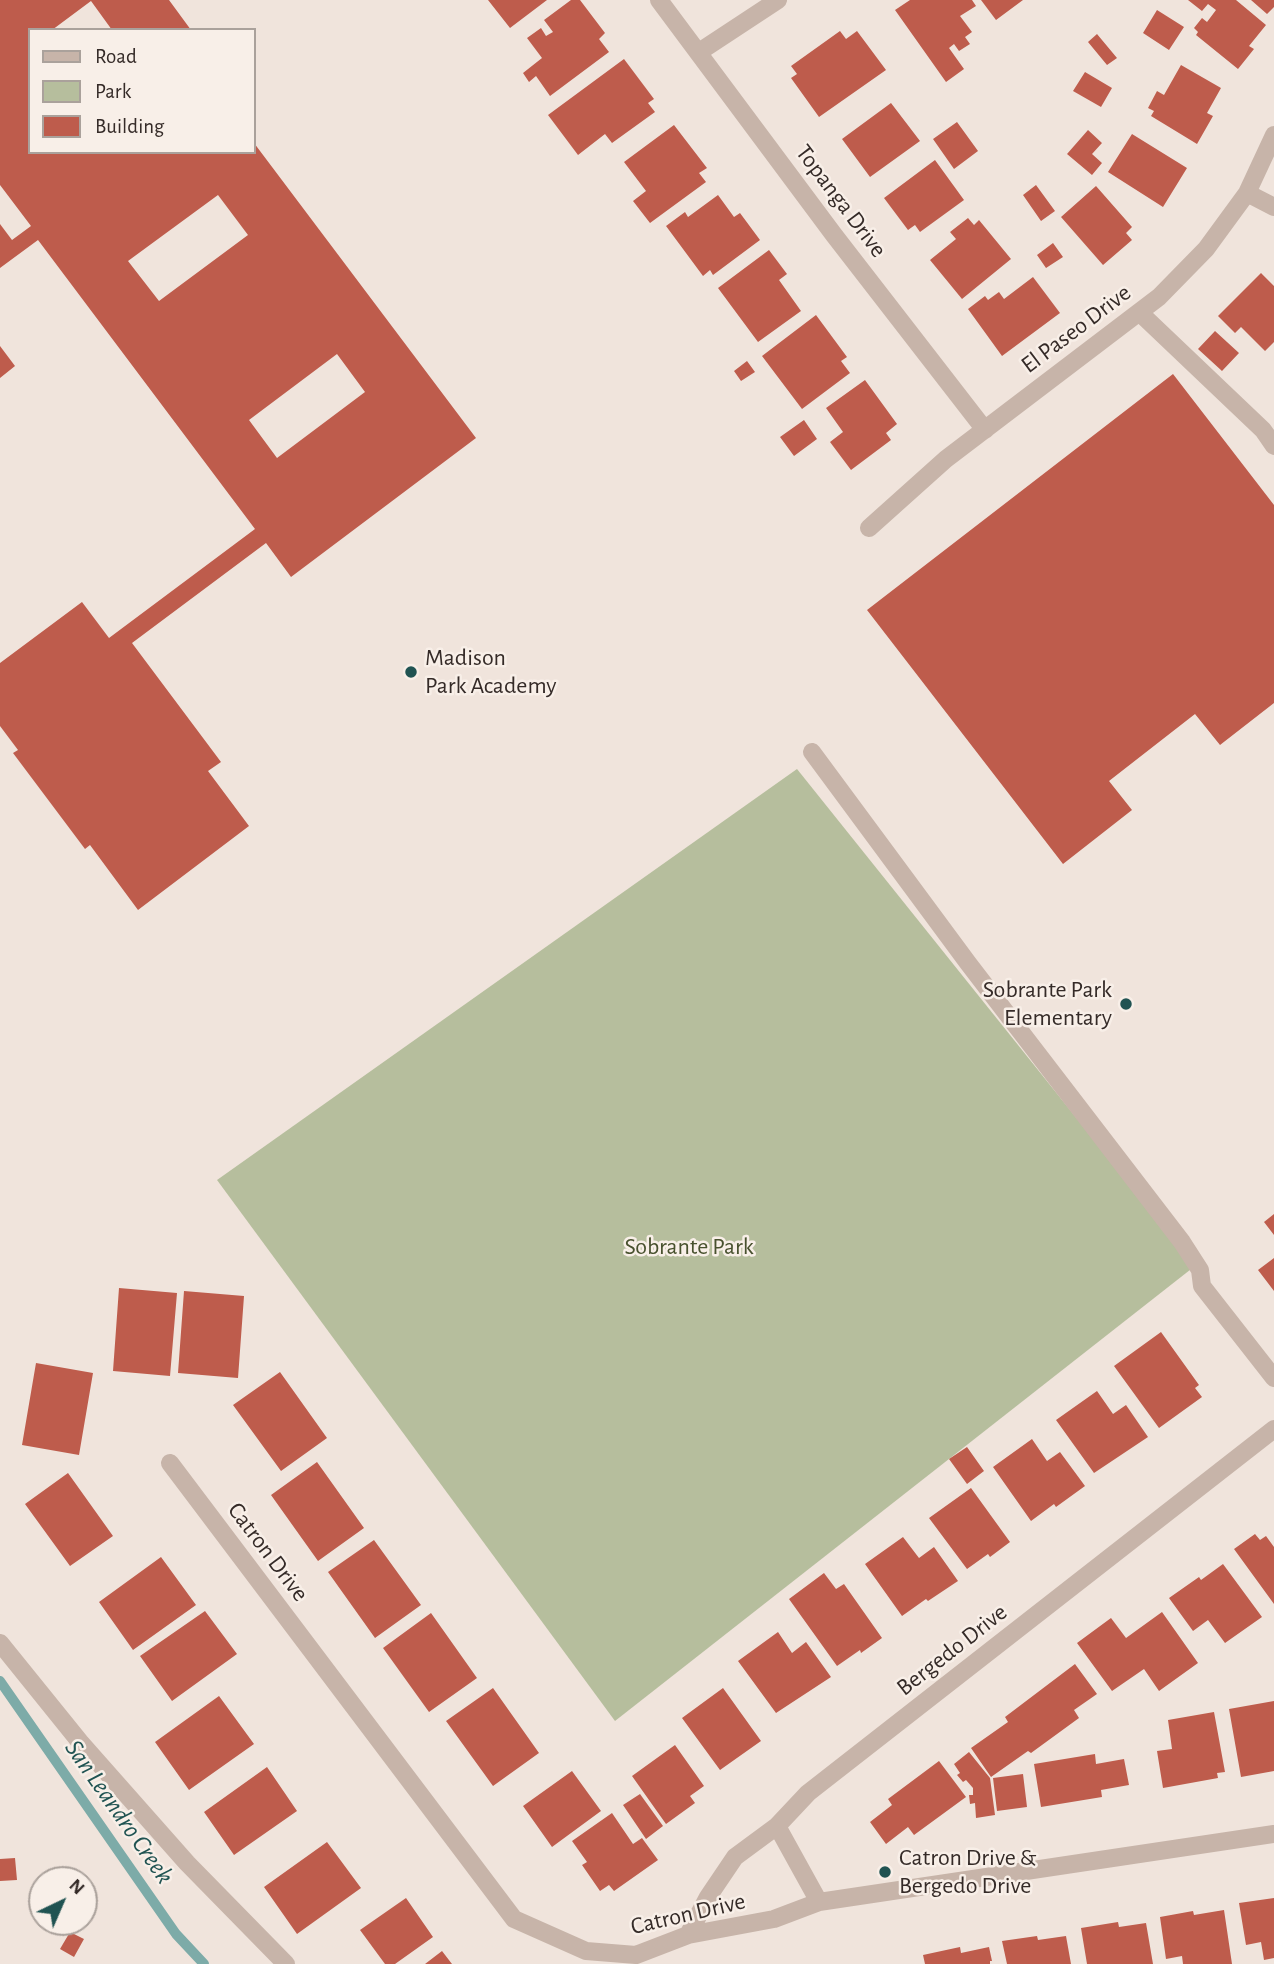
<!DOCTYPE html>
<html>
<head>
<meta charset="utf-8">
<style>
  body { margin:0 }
  #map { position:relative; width:1274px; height:1964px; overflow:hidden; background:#f0e4dc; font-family:"Alegreya Sans",sans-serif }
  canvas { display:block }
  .legend { position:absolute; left:28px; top:28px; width:228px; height:126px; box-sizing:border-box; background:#f8efe8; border:2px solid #aaa19b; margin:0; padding:9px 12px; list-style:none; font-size:21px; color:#352b28 }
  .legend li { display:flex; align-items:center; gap:14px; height:35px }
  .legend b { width:35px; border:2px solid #aaa19b }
  .north { position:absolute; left:28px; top:1866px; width:70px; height:70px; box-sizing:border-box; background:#f8efe8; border:2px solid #aaa19b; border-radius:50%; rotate:44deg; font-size:19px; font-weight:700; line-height:28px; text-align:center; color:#352b28 }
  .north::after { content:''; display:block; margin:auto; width:24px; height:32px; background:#205352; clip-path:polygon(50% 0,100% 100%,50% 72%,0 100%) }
</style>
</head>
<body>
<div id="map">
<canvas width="1274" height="1964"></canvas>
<ul class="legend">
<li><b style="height:9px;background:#c7b4a9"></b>Road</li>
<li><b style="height:19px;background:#b6be9d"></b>Park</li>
<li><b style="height:19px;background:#be5c4c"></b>Building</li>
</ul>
<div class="north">N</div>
</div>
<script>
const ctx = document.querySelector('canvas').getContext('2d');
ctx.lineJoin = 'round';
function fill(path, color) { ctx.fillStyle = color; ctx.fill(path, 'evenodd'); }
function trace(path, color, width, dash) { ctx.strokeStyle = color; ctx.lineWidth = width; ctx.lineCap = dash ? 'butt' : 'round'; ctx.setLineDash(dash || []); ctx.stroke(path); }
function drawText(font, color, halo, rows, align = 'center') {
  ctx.font = font + ' "Alegreya Sans",sans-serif'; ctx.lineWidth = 5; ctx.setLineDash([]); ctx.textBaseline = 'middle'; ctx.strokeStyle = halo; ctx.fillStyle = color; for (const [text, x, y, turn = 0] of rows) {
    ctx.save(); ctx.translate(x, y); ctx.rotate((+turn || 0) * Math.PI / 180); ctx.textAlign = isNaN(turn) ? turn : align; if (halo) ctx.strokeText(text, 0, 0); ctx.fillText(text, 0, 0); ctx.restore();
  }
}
const green = new Path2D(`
  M797,769L1195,1266L615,1721L217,1180Z`);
const stream = new Path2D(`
  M0,1681L176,1934L204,1964`);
const building = new Path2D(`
  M0,0H169L191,30H112L91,1L52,30H30V152H254V143L476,438L291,577L266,543L132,643L221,762L208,771L249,826L138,910L90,845L85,849L13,753L18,750L0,726V663L82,602L109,638L255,529L38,240L0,268V224L12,240L31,226L0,185ZM218,195L248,235L159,301L128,261ZM337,354L365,392L277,458L249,420Z
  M488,0H547L510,28Z
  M571,0H580L605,33L599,39L609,52L550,96L536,76L529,82L523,73L542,58L527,38L541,28L546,36L553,32L544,20Z
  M910,0H972L976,6L960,16L972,32L965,37L970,44L959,51L954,44L949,48L964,69L946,82L895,10Z
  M981,0H1023L996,20Z
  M1188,0H1236L1266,25L1249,46L1254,49L1238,69L1196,35L1198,32L1194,28L1202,18L1207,22L1216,10L1208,4L1202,11Z
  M1251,0H1274V7L1267,14Z
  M1157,10L1184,27L1169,50L1143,33Z
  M840,31L846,39L857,31L886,70L819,117L791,78L797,74L791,66Z
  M1097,34L1117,58L1107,65L1088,42Z
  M624,59L654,99L648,103L655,112L612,143L605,134L578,155L548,115Z
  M1181,65L1221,88L1207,113L1213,116L1197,144L1151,116L1154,111L1148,108L1157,91L1164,95Z
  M1085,72L1112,88L1101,107L1073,91Z
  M891,103L920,141L870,177L842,139Z
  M957,122L978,151L954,169L933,139Z
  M674,125L707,168L699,173L706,182L650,223L633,201L646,191L624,162Z
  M1088,130L1102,143L1092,154L1102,163L1092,175L1067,154Z
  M1132,134L1187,168L1163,207L1108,172Z
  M935,160L964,200L920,232L915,225L908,230L884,198Z
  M1036,185L1055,211L1041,221L1023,195Z
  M1096,186L1132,227L1126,233L1132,240L1103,265L1061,217Z
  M718,195L734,217L740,213L760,240L713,275L710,270L703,276L666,226L685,212L688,217Z
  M968,218L974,225L979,220L1011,259L962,299L930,260L956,239L950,232Z
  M1053,243L1063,257L1046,268L1037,255Z
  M769,250L787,274L779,280L801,311L758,342L718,288Z
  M1261,273L1274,286V342L1265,351L1241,327L1235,333L1218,316Z
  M1033,277L1060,313L1002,356L968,309L985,296L988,300L999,292L1004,299Z
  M816,315L847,357L841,361L850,373L802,409L762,356Z
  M1215,331L1239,353L1222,371L1198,349Z
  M0,346L15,366L0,378Z
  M747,361L755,372L741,381L734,371Z
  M1173,374L1274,505V703L1220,745L1195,714L1109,781L1132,810L1063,864L867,610Z
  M865,380L897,424L886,433L891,440L851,470L830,442L843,432L826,408Z
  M804,420L817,439L794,456L780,437Z
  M1274,1214V1235L1264,1222Z
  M1274,1258V1291L1258,1270Z
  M119,1288L177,1293L170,1376L113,1371Z
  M184,1291L244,1296L238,1378L178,1373Z
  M1161,1332L1199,1385L1195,1388L1202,1397L1159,1428L1114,1366Z
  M36,1363L93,1373L79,1455L22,1445Z
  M280,1372L327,1438L281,1471L233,1405Z
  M1097,1391L1113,1414L1126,1405L1148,1437L1094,1473L1056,1420Z
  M1032,1439L1047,1461L1060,1452L1085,1486L1056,1507L1054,1504L1031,1521L993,1467Z
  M967,1447L984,1471L967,1484L949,1459Z
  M317,1462L364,1528L318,1561L271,1495Z
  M68,1473L113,1536L70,1566L25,1504Z
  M971,1488L1010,1542L990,1557L988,1554L967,1569L929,1518Z
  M1255,1534L1260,1540L1266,1536L1274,1547V1604L1234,1549Z
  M903,1537L919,1558L934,1547L958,1581L928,1601L926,1599L902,1616L865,1564Z
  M374,1540L421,1605L375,1638L328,1572Z
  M161,1557L196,1605L133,1650L99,1602Z
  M1223,1564L1262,1617L1225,1643L1208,1620L1193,1631L1169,1598L1199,1577L1201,1580Z
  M824,1573L836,1589L844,1584L882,1638L861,1653L860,1650L837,1666L789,1599Z
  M205,1611L237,1654L172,1701L140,1656Z
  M1162,1612L1198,1663L1159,1691L1144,1669L1112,1691L1077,1643L1111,1618L1126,1638Z
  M431,1613L477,1678L429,1712L383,1648Z
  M778,1632L792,1653L806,1642L831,1677L776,1713L738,1661Z
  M1075,1664L1097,1694L1074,1710L1079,1718L1031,1753L1028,1751L991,1777L971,1748L1008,1722L1005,1717Z
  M493,1688L539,1753L493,1786L446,1721Z
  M723,1688L761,1741L720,1770L682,1718Z
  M219,1696L254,1744L189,1790L155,1742Z
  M1274,1701V1771L1241,1777L1229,1709Z
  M1214,1712L1225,1772L1217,1773L1218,1778L1163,1788L1157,1751L1172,1749L1168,1720Z
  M675,1745L704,1786L690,1796L695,1803L666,1824L632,1776Z
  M969,1752L990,1778L995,1815L976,1818L975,1803L970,1804L969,1795H973V1788L966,1780L963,1782L957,1775L960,1773L954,1764Z
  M1095,1754L1096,1764L1124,1759L1129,1785L1101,1790L1102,1797L1041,1807L1034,1764Z
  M939,1761L966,1797L914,1835L908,1827L886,1844L870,1822L892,1805L888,1799Z
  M267,1767L297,1811L234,1855L204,1812Z
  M572,1771L601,1811L552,1847L523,1806Z
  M1023,1774L1027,1807L997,1811L993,1778Z
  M640,1794L663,1826L646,1839L623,1805Z
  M612,1813L633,1844L642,1838L658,1860L614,1891L609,1885L600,1891L582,1865L587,1862L572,1841Z
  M327,1842L361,1888L297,1934L264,1887Z
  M15,1858L17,1880L0,1881V1859Z
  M406,1898L433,1937L395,1964H385L360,1930Z
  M1274,1898V1958L1264,1960L1261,1942L1246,1945L1239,1903Z
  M1224,1910L1232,1964H1183L1182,1956L1166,1959L1160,1917L1193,1911L1194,1915Z
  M1118,1922L1119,1927L1146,1923L1153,1964H1087L1081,1928Z
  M70,1932L84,1939L74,1957L60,1949Z
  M1037,1936L1038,1940L1066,1936L1071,1964H1007L1002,1941Z
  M960,1947L961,1953L989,1947L992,1961H990V1964H925L923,1955Z
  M442,1951L452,1964H425Z`);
const minor = new Path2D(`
  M659,0L834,235L985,430
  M699,52L778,0
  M1247,193L1274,207
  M1139,312L1263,430L1274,446
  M869,528L946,459L1159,297L1206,249L1247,193L1274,135
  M812,752L968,963L1182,1242L1200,1270L1202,1286L1274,1378
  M170,1463L514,1919L586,1951L636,1955L688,1935L774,1919L819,1902L1274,1834
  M0,1643L80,1742L187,1863L286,1964
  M777,1826L819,1902
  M688,1935L708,1897L735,1857L777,1826L808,1793L1274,1429`);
const markers = [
  [411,672,7,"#205352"],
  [1126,1004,7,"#205352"],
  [885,1872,7,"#205352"]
];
const streetNames = [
  ["Topanga Drive",841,201,53],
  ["El Paseo Drive",1076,329,-37],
  ["Catron Drive",268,1552,53],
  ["Bergedo Drive",952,1650,-38],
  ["Catron Drive",688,1914,-13]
];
const poiNames = [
  ["Madison",425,658],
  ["Park Academy",425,686],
  ["Sobrante Park",1112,990,"right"],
  ["Elementary",1112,1018,"right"],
  ["Catron Drive &",899,1858],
  ["Bergedo Drive",899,1886]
];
const parkNames = [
  ["Sobrante Park",689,1247]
];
const waterNames = [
  ["San Leandro Creek",119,1812,55]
];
fill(green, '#b6be9d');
trace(stream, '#7daba8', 10);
fill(building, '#be5c4c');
trace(minor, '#c7b4a9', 18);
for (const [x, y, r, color] of markers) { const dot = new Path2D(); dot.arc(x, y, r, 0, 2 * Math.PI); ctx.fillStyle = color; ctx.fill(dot); trace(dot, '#f8efe8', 2.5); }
drawText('24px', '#352b28', '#f8efe8', streetNames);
drawText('24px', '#352b28', '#f8efe8', poiNames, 'left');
drawText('24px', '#48512e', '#f8efe8', parkNames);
drawText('italic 26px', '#205352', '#f8efe8', waterNames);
</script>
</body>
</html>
